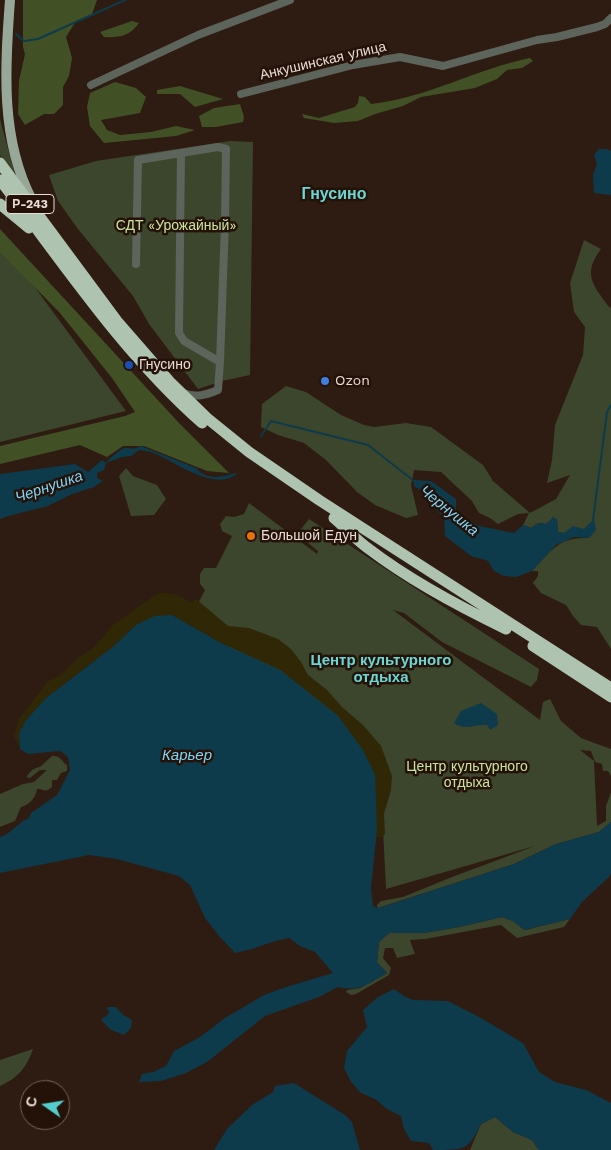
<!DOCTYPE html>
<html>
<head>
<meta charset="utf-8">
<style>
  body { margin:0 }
  #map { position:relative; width:611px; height:1150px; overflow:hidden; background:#2e1b12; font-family:"Work Sans",sans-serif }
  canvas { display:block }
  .north { position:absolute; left:20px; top:1080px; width:50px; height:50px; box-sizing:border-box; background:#241209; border:1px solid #73625b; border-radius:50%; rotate:283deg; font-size:14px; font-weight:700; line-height:20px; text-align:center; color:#e9dbd5 }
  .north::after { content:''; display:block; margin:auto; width:18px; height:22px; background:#53cdcb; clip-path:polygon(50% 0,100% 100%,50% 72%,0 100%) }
</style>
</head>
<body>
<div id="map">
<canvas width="611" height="1150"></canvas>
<div class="north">С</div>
</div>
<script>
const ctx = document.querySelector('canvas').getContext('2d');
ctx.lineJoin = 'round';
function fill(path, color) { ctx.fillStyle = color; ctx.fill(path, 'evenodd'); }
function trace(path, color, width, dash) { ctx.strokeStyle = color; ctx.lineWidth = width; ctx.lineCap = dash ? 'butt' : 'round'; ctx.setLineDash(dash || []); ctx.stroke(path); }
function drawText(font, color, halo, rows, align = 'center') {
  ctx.font = font + ' "Work Sans",sans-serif'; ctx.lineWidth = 5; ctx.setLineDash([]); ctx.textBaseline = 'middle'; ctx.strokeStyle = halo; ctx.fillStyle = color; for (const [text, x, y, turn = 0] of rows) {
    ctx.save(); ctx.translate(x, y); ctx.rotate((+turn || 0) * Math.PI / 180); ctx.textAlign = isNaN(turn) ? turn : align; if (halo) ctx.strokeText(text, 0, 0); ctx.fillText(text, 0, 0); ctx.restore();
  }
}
const green = new Path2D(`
  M0,119L17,182L0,155Z
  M230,141L253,142L250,375L222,381L198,389L149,324L133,296L78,229L58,201L49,175L96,161Z
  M0,240L126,411L0,442Z
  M584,240L601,249C582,274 593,285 609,307L611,308V649L597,627L581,625L573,616L566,605L541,593L533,583L538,576V571H532C552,550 558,537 589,538L594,520L584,529L564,533L558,532L557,519L546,524L539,523L531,528L523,525L529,513L518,514L498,524L490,518L479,513L472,501L441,472L414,470L411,485L418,515L406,518L375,505L357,492L326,460L304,443L278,435L261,427L262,404L286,386L306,392L341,415L364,425L374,427L406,423L431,427L483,465L493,481L530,513L556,499L570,475L547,483L552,460L555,425L583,355L585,327L574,312L570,283Z
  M126,468L133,476L157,485L166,499L154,515L131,516L119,476Z
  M249,503L317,554L318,551L297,534L309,519L539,669L537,680L531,687L442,642L404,613L393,610L540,720L543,702L550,699L561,721L581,738L611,749V776L608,771H603L602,764L595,762L591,751L580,750L594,761L597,826L606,821V806L611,792V822L599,832L556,844L514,864L378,908L377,905L381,901L403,897L452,877L535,846L386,889L383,829L195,609L205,590L200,584V574L204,568H216L232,536L222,531L220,524L226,516L234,517L244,514Z
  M52,756C61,755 61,761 67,765V771L61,773L57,780H52V787C44,794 44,788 37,789C36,798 29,805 21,807L15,821L0,827V794L23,784L34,782L47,770H40L30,778L26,777L32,770L41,766Z
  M502,917L513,921L525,930L570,919L564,927L517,938L501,925L425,939L410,940L415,954L397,958L393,948H385L383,958L391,968L389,975L356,994L351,995L346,992L347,990L360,988L387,973L377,962L379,942L389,933H424L459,927Z
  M33,1049C27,1067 18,1078 0,1086V1060Z
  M495,1117L513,1132L532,1140L539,1150H470L481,1124Z`);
const forest = new Path2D(`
  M23,0H97L92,14L76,21L66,37L72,58L69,76L63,87V105L54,114H44L25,125L18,114L19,81L25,54L23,47Z
  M132,21L139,23C130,36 119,38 104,37L100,32Z
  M530,58L533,61L522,68L507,70L497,79L475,88L421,97L403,106L375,114L358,121L334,123L304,118L302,114L319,118L355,107L358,103L359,96L365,97L371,104C427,98 476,69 530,58Z
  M115,82L136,88L146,97L140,113L101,120L107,130L120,135L151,132L176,126L195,130L176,136L104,143L90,126L87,107L90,93Z
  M180,86L223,99L195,107L180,94H157V90Z
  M240,104L244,117L243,122L216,127H202L199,116L214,108Z
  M0,229L179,423L229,473L207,471L144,446H123L107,457L80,445L0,464V446L125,416L135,412L112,378L60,313L0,252Z`);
const sand = new Path2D(`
  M160,593C173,593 181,595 191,603L196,599L228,626L249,628L278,639L291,649L301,662L308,675L327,690L342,707L363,725L381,746L392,776L391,790L384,814L385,834L382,837L376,838L377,829L347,729L338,716L280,670L221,643L172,615L136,625L114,646L46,698L26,720L19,734L20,749L14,736L19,719L47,682L62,674L79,657L92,649L113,625L152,597Z`);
const water = new Path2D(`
  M599,149H607L611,151V195L594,193L593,175L597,164L594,155Z
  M141,446L196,468C207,481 222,477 235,473L237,474C215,492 175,462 154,453C150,451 144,451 139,450L131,456L122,457L106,463L104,470L97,473V478L103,481L94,487L72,494L48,506L8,516L0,519V474L75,464L88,472L102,460L106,463C109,459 120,449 125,448C132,448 135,450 141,446Z
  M414,480L431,481L456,499V511L479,526L514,533L523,525L531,528L539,523L546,524L553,517L557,519L558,532L564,533L573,526L584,529L594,519L596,530L589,538L574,537L556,545L532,571L516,577L504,576L494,571L488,561L471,556L445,536L444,518L433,506L429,499H425L421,490L414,486Z
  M172,615L221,643L280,670L338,716L363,750L375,775L377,829L371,888L373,906L378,908L385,906L514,864L556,844L599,832L611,822V873L609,877L582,902L570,919L524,930L513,921L502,917L459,927L424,933H389L379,942L377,962L387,973C368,984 361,992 338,987L319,997L265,1016L207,1062L186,1073L161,1081L139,1082L142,1074L153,1072L166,1066L174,1051L200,1037L225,1018L264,995L286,987L333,973L315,952L300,946L289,938C270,941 254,950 235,953L219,936L205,918L190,885L179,876L117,859L89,855L0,873V837C11,834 18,822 29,818L31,813L57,795L70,770L68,757L60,751L28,754L20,749L19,734L26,720L46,698L114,646L136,625L155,616Z
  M481,703L497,714L498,725L490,730L487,725C475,724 464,731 454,723L461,711Z
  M394,989L404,996L413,1000L448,1001L481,1018L523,1043L539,1072L555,1082L586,1090L611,1103V1150H539L532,1140L513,1132L495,1117L481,1124C468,1150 466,1150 433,1150L429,1143L411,1141L404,1129L401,1116L387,1109L375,1099L361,1093L351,1082L344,1068L347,1051L367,1027L363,1010L378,997Z
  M109,1007H116L122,1014L132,1020L131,1028L124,1035L111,1030L102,1021V1018L107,1016L109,1011L106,1008Z
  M294,1083L345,1115L352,1122L360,1150H214L227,1129L252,1105L273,1092L275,1086Z`);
const stream = new Path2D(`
  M16,34L24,41L38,39L125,0
  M261,436L271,421L368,445L414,481
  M593,520L607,412L611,405`);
const minor = new Path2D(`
  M91,85L198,35L290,0
  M241,94L353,65L400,57L443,66L537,40L557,37L597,27L605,24L611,18
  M181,153L218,147L226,149L225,223L220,362
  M136,264L138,160L181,153L179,333L184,341L220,362L218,390C206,395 196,398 183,393`);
const major = new Path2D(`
  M10,0C5,67 0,139 32,200`);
const highway = new Path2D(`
  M0,163L117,321L171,383L207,418L249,452L319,500L611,688
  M0,180C65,265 122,352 202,423
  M0,204L29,228
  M334,518C346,528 356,540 369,549C411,581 458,606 506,629
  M533,646L611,697`);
const markers = [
  [129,365,5,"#1a4fb4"],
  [325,381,5,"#3f7fe0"],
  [251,536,5,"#e8710a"]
];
const shields = [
  [30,204,48]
];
const shieldNames = [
  ["Р-243",30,204]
];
const streetNames = [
  ["Анкушинская улица",323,61,-13]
];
const parkNames = [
  ["СДТ «Урожайный»",176,226],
  ["Центр культурного",467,767],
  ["отдыха",467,783]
];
const poiNames = [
  ["Гнусино",139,365],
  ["Ozon",335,381],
  ["Большой Едун",261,536]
];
const waterNames = [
  ["Чернушка",49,487,-19],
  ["Чернушка",449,511,39],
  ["Карьер",187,756]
];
const neighbourhoodNames = [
  ["Центр культурного",381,661],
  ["отдыха",381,678]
];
const quarterNames = [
  ["Гнусино",334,194]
];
fill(green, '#3c462c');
fill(forest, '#425125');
fill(sand, '#2f2706');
fill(water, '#0e3b4b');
trace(stream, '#0e3b4b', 2);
trace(minor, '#5c645c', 8);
trace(major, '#97a898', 10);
trace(highway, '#aec3b0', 11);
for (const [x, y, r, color] of markers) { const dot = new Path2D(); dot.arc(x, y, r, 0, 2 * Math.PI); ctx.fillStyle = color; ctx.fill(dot); trace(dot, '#241209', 2); }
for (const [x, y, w] of shields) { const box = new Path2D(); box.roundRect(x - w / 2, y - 9.5, w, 19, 4); ctx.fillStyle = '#241209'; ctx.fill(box); trace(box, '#e9dbd5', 1); }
drawText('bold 12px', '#e9dbd5', null, shieldNames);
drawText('14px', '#e9dbd5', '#241209', streetNames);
drawText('14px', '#c9e59c', '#241209', parkNames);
drawText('14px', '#e9dbd5', '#241209', poiNames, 'left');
drawText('italic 15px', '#7dd5fa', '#241209', waterNames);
drawText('bold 15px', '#6ad7d5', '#241209', neighbourhoodNames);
drawText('bold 16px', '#6ad7d5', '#241209', quarterNames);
</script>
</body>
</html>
